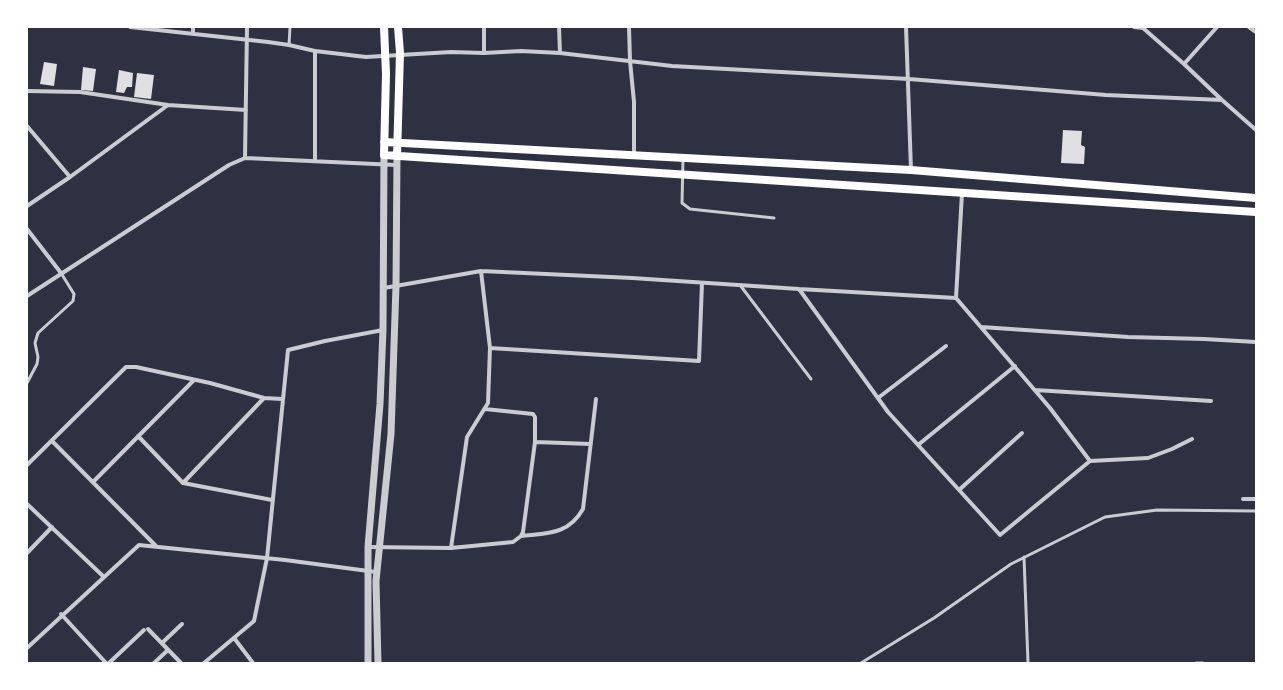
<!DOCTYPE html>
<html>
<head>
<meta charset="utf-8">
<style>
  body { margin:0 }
  #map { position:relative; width:1283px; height:690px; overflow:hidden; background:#2d3142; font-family:"IBM Plex Sans",sans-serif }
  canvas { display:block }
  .frame { position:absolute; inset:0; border:28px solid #fff; pointer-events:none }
</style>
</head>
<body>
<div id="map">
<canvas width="1283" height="690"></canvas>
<div class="frame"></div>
</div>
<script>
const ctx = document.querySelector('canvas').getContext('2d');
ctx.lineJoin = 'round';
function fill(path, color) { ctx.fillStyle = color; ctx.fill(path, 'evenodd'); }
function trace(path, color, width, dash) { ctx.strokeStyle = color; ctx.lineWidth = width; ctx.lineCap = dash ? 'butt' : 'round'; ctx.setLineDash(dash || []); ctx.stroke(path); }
const building = new Path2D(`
  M44,62L57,64L54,86L40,84Z
  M83,67L96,69L93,91L81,90Z
  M119,70L133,73L132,87H127L124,93L116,92Z
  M137,73L154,75L151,99L134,97Z
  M1063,130L1082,131L1081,145L1085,147L1084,164L1061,163Z`);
const service = new Path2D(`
  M289,45L290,27
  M683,159L682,203L690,209L774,218
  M740,285L811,379
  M27,383L37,364L38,357L35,343L38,333L73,301L74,294L61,273
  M1024,557L1028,663
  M861,663L934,618L1011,564L1105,517L1157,510L1256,511
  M1196,663H1203`);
const minor = new Path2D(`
  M130,27L268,42L289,45L315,51L366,57L451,52L484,53
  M484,27V53L521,51L560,53L672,66L909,79L1106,95L1222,100L1184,64L1217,27
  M559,27L560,53
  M629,27L630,61L634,102V154
  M906,27L911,170
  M1134,27L1143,28L1184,64
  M1249,27L1256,32
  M193,34V27
  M315,51V161
  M27,91L80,92L168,105
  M1222,100L1256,130
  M27,126L70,177
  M245,158L247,27
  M962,193L956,298L1050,408L1090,461
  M27,206L70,177L168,105L246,110
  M27,229L61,273
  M481,271L490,348L699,361L702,283
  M384,288L481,271L632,278L799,289
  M27,296L229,165L245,158L396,165
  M956,298L799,289L888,412L1000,535L1090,461L1148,458L1172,449L1192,439
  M981,327L1128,337L1204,339L1256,342
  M1035,390L1211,401
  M878,398L946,346
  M485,409L533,414L535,417V442
  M138,436L183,483L264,398
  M52,441L156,546
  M918,445L1015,366
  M27,465L126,367H136L210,383L264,398L282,399
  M93,482L194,380
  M183,483L272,500
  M959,490L1022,433
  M1243,499H1256
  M27,504L104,577
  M521,536C548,533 568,535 583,509L596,399
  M368,547L451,548L513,542L521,536L523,532L535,442L591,444
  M451,548L467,437L488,403L490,348
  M27,553L52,527
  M61,614L106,663
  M148,629L181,663
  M234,638L253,663
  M162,643L182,624
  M27,648L139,545L285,560L376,572
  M109,663L144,630
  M154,663L168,650
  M204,663L254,621L267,558L288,350L325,341L383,330`);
const tertiary = new Path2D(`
  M368,663V547L380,404L383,330L384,155
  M378,663L376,581L391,434L396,286L397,156`);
const secondary = new Path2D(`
  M384,27L386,74L384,155L1256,212
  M384,142L911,170L1256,198
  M397,156L400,53L398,27`);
fill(building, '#e0e0e3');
trace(service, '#caccd0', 3);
trace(minor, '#caccd0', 4);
trace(tertiary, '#caccd0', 7);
trace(secondary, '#fff', 8);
</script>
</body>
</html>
